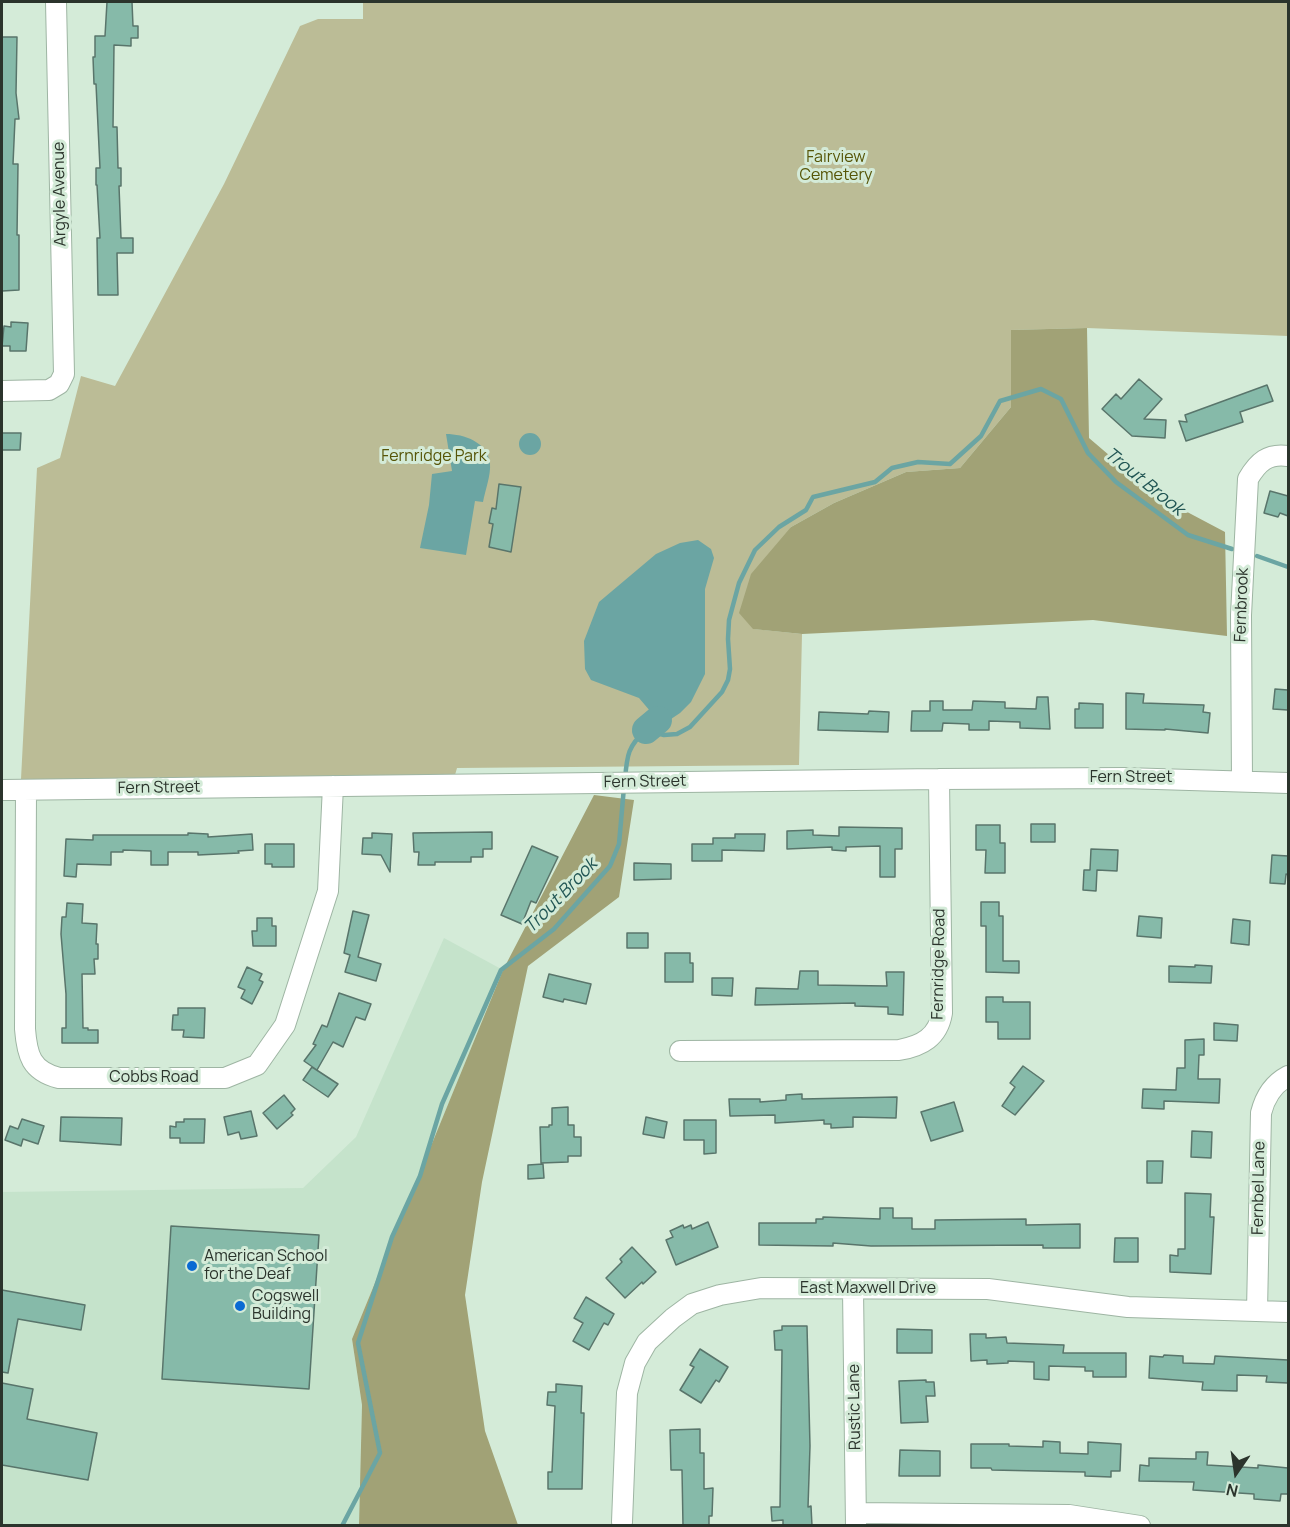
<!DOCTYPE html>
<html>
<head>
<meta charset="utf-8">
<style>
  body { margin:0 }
  #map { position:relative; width:1290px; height:1527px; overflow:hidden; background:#d4ebd8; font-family:Manrope,sans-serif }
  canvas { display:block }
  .frame { position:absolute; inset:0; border:3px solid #2b342c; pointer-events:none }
  .north { position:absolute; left:1206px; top:1443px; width:60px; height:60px; -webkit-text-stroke:4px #d4ebd8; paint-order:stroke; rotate:193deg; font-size:16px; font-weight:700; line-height:24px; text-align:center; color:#2b342c }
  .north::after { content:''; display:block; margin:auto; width:21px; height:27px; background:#2b342c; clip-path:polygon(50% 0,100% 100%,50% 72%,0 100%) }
</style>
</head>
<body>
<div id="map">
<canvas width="1290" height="1527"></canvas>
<div class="frame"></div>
<div class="north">N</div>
</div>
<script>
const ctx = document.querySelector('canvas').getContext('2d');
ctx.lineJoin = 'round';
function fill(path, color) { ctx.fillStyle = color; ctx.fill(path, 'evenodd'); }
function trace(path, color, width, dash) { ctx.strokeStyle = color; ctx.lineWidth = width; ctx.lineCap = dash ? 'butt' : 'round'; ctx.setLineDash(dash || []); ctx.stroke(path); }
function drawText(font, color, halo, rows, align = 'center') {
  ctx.font = font + ' Manrope,sans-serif'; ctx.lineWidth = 6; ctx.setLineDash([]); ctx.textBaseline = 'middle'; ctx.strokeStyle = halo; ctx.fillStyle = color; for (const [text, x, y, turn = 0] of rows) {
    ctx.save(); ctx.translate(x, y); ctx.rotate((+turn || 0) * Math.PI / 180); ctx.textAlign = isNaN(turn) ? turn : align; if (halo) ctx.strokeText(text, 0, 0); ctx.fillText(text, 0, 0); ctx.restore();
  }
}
const built = new Path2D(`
  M444,938L503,970L352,1339L362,1405L359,1525H2V1192L303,1188L356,1137Z`);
const green = new Path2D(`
  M363,2H1288V336L1087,328L1011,330V407L960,468L906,472L834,503L791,527L754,629L802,634L799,765L457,768L455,775L249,779H21L37,468L60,458L81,376L115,386L224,184L300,26L318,19H363Z`);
const forest = new Path2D(`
  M1087,328L1089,438L1157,496L1225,532L1227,636L1093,620L802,634L753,629L739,613L751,574L791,527L834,503L906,472L960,468L1011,407V330Z
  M594,795L634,800L619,897L528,966L482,1182L465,1295L485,1431L518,1525H359L362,1405L352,1339L503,970Z`);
const water = new Path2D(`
  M519 444a11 11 0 1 1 22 0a11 11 0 1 1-22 0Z
  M446,434C464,434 488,442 490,464C491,475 485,491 483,502L475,501L466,555L420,548L429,505L432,474L452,471Z
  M698,540L711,549L714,558L705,589V674L691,702L680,713L662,725L639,698L591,680L585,669L584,641L599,602L656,554L680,543Z`);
const stream = new Path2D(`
  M1257,556L1288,567
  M625,779C627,755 628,746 646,730L664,735L677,734L690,727L722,692L728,680L730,669L728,639L729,620L739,583L755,550L779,527L806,510L813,497L875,482L892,468L918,462L950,464L981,436L1000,401L1041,389L1061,399L1088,453L1116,482L1188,535L1232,549
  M342,1526L380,1453L358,1343L392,1237L420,1176L442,1104L501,970L554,929L610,866L619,844L624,787`);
const river = new Path2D(`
  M646,730L658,720`);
const building = new Path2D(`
  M107,2H132L133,26H138V38H131V46L114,45L113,127H117L118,168H121V186H119L121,238H133V253H117L118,295H98L97,238H100L97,185H96V168H100L96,84H94L93,57H95V36H105Z
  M2,37H17L16,93L19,119H15L13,164H18L17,235H19V290L2,291Z
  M11,322L28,323L26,351H10V346H2L4,326L11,327Z
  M1139,379L1162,399L1144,419L1166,420L1165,438L1132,436L1102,409L1116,394L1121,399Z
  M1267,385L1273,401L1240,412L1243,422L1186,441L1179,421L1187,422L1185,415Z
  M2,433H21L20,450H2Z
  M499,484L521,487L511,552L489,547L493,524L489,523L492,508L496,509Z
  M1270,491L1288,496V516L1280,513L1278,517L1264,513Z
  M1275,689L1288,690V710L1273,709Z
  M1126,693L1144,694L1143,703L1204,705L1203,712L1210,713L1208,733L1165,729V730L1126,729Z
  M1037,697H1048L1050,729L1020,728V722L989,721V730H969V724L943,723L942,731H911L912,711H930V701H943V710H972L973,701L1005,702V708L1036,709Z
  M1079,703L1103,704V728H1075V709H1079Z
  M869,711L889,712L888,732L818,730L819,712L868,714Z
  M1031,824H1055V842H1031Z
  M976,825H1000V843H1005V873H985L986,850H976Z
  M839,827L902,828V849H895V877H880V846L846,847V851L832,850V847L787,849V831L813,830V835L839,836Z
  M492,832V849H483V857H471V862H435V865H418L419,852H414L413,833Z
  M188,833L208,834V837L252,834L253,850L238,851L239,853L198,855V852H168V865H151V851L123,850V852H111V865L77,864L76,877L64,876L66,839L93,840V835H188Z
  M372,833L392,834L390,872L381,855L362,854L363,838H372Z
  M735,834H765L764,851L722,850V861H692V844H713V838H735Z
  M265,844H294V867H272V864H265Z
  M532,846L558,857L536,903L531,901L522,924L501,915Z
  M1091,849L1118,850L1117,871L1097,870L1096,891L1083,890L1084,870H1090Z
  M1272,855L1288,856V875L1286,874L1285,884L1270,883Z
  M634,863L671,864V879L634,880Z
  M981,902H999V916H1003V961H1019V973L986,972V926H981Z
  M67,903L83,904L82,923L97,924L96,944H98V959H94L95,974H82L83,1028H88V1030H98V1043H62V1028H66V994L61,934L62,917H66Z
  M353,911L369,915L358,957L381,964L376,981L345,972L350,955L344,953Z
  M1139,916L1162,918L1161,938L1137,936Z
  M257,918H272V926H276V946H253L252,931H257Z
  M1233,919L1250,921L1249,945L1231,943Z
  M627,933H648V948H627Z
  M665,953H690V963H693V982H665Z
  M1195,965L1212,966L1211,983L1169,982V966L1195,967Z
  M247,967L262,974L259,980L263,982L252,1004L241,998L245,990L238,987Z
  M800,971H818V985L887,986L886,972H904L903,1015L888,1014V1007L855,1006V1003L755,1005L756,988L798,989Z
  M549,974L591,984L586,1004L564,999L563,1002L543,997Z
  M712,978H733L732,996L712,995Z
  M339,993L371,1004L365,1020L356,1017L343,1047L333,1042L317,1070L304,1061L316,1045L313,1044L322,1025L327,1027Z
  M986,997H1003V1002H1030V1039H998V1022H986Z
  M178,1008H205L204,1038L183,1037L184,1030H172L173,1015H178Z
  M1214,1023L1238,1025L1237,1041L1214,1040Z
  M1204,1039V1055H1199L1198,1079H1220L1219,1103L1164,1101V1109L1142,1108L1143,1089L1176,1090L1177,1068H1185V1040Z
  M1023,1066L1044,1081L1015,1115L1002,1106L1015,1087L1010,1083Z
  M312,1067L338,1084L328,1097L303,1080Z
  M802,1094V1099L897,1097L896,1118L853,1117V1127L831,1128V1124H824V1120L775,1123V1115L730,1116L729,1099H760V1102L786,1100V1095Z
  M284,1095L295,1109L291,1113L293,1115L277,1129L263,1113Z
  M954,1102L963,1131L931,1141L921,1112Z
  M568,1107V1125H574V1137H581V1156H568V1162L541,1163L540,1127H549V1125H552V1108Z
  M251,1111L257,1136L241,1139L239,1132L228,1135L224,1117Z
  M61,1117L122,1118L121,1145L60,1141Z
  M646,1117L667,1122L664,1138L643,1134Z
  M22,1119L44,1126L38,1144L23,1139L21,1146L5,1140L10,1126L18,1129Z
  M184,1119H205L204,1143H180V1138H170V1126L176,1127V1122H184Z
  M684,1120H716V1153L704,1154V1140H684Z
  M1192,1131L1212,1132L1211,1158L1191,1157Z
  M1147,1161H1163L1162,1183H1147Z
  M543,1164L544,1178L528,1179V1165Z
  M1185,1193L1211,1194L1210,1217H1214L1211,1274L1170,1272V1255L1178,1256V1249H1185Z
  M880,1208H893V1218H912V1229H935V1220L1026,1219V1225L1080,1224V1248H1043V1245L871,1246L833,1243V1246L759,1245V1223H816V1219H823V1217L880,1219Z
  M708,1222L718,1247L676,1265L666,1240L673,1237L670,1231L683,1225L684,1228L691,1225L692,1229Z
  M171,1226L319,1235L309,1389L162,1379Z
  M1115,1238H1138V1262H1114Z
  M632,1247L656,1272L643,1284L642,1282L625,1298L606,1278L622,1262L620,1259Z
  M2,1290L85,1305L81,1330L18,1319L8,1373L2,1372Z
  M586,1297L614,1314L608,1325L604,1323L589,1350L573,1341L583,1323L574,1318Z
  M782,1326H807L810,1446L808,1507L811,1506L812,1526H783V1520L772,1521L771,1507H780L782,1350H775L774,1331L782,1330Z
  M897,1329L932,1330V1353H897Z
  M970,1334H986V1338L1006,1337L1007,1343L1064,1345L1063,1353H1126V1377H1093V1371H1085V1367L1049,1366V1380L1034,1379V1362L1008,1361V1363L987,1364V1360L971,1361Z
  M700,1349L728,1367L719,1382L716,1380L701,1403L680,1390L694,1367L690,1365Z
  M1164,1355L1183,1356V1363L1214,1364L1215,1356L1288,1360V1383L1266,1382L1267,1376L1237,1375V1391L1202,1390L1203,1382L1149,1378L1150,1356L1163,1357Z
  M926,1380V1382H934L935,1396H926L928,1422L901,1423L899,1381Z
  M2,1383L33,1389L27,1419L97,1433L88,1480L2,1465Z
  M556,1384L582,1386L581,1413H584L582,1489H548V1472H552L555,1406L547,1405L548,1392H556Z
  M700,1429V1453H704V1489L713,1488L712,1516H709V1526H683L682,1470H671L670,1430Z
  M1043,1441L1060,1442V1453L1088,1454V1442L1121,1444L1120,1471H1111V1477L1085,1476V1472L992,1470L991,1468H971V1444H1009V1446L1043,1447Z
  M900,1450L940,1451V1476H899Z
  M1196,1452H1208L1207,1465L1258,1468V1465L1288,1468V1494H1281L1280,1501L1254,1499V1494L1193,1490L1194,1482L1139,1481L1140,1465L1149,1466V1458L1196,1459Z`);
const minor = new Path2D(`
  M2,391L49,390L59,384L64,374L56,2
  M1242,781L1241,615L1248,479C1258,462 1268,453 1288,456
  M2,790L939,779L1124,778L1288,783
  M26,790L25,1029C27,1055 31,1071 59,1078H225L257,1065L285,1025L328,891L333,786
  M680,1051L899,1050C922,1046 938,1037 942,1013L939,779
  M853,1289L856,1526
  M1257,1311L1261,1113C1265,1097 1273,1084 1288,1076
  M856,1513L1069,1515L1140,1526
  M622,1522L627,1393L635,1363L647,1342L673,1318L692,1304L720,1295L761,1288L988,1289L1128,1307L1288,1312`);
const markers = [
  [192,1266,6,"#0a6ad3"],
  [240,1306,6,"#0a6ad3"]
];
const parkNames = [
  ["Fairview",836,158],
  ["Cemetery",836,176],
  ["Fernridge Park",434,457]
];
const streetNames = [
  ["Argyle Avenue",60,194,-91],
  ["Fernbrook",1242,605,-88],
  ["Fern Street",1131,778],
  ["Fern Street",645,782,-1],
  ["Fern Street",159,788,-1],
  ["Fernridge Road",939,964,-89],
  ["Cobbs Road",154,1078],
  ["Fernbel Lane",1259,1188,-89],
  ["East Maxwell Drive",868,1289],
  ["Rustic Lane",855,1407,-91]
];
const poiNames = [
  ["American School",204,1257],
  ["for the Deaf",204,1275],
  ["Cogswell",252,1297],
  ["Building",252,1315]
];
const waterNames = [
  ["Trout Brook",1144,482,39],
  ["Trout Brook",561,896,-46]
];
fill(built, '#c5e3cb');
fill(green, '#bbbc96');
fill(forest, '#a1a276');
fill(water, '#6ba5a3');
trace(stream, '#6ba5a3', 4.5);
trace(river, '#6ba5a3', 28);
fill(building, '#86baa9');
trace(building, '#59756b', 1.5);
trace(minor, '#9eb5a3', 22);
trace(minor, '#fff', 20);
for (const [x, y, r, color] of markers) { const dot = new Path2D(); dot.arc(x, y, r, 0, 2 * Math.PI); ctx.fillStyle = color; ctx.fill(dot); trace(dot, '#d4ebd8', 2); }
drawText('16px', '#565507', '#d4ebd8', parkNames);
drawText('16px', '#2b342c', '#d4ebd8', streetNames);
drawText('16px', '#2b342c', '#d4ebd8', poiNames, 'left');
drawText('italic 18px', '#225654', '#d4ebd8', waterNames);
</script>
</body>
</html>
